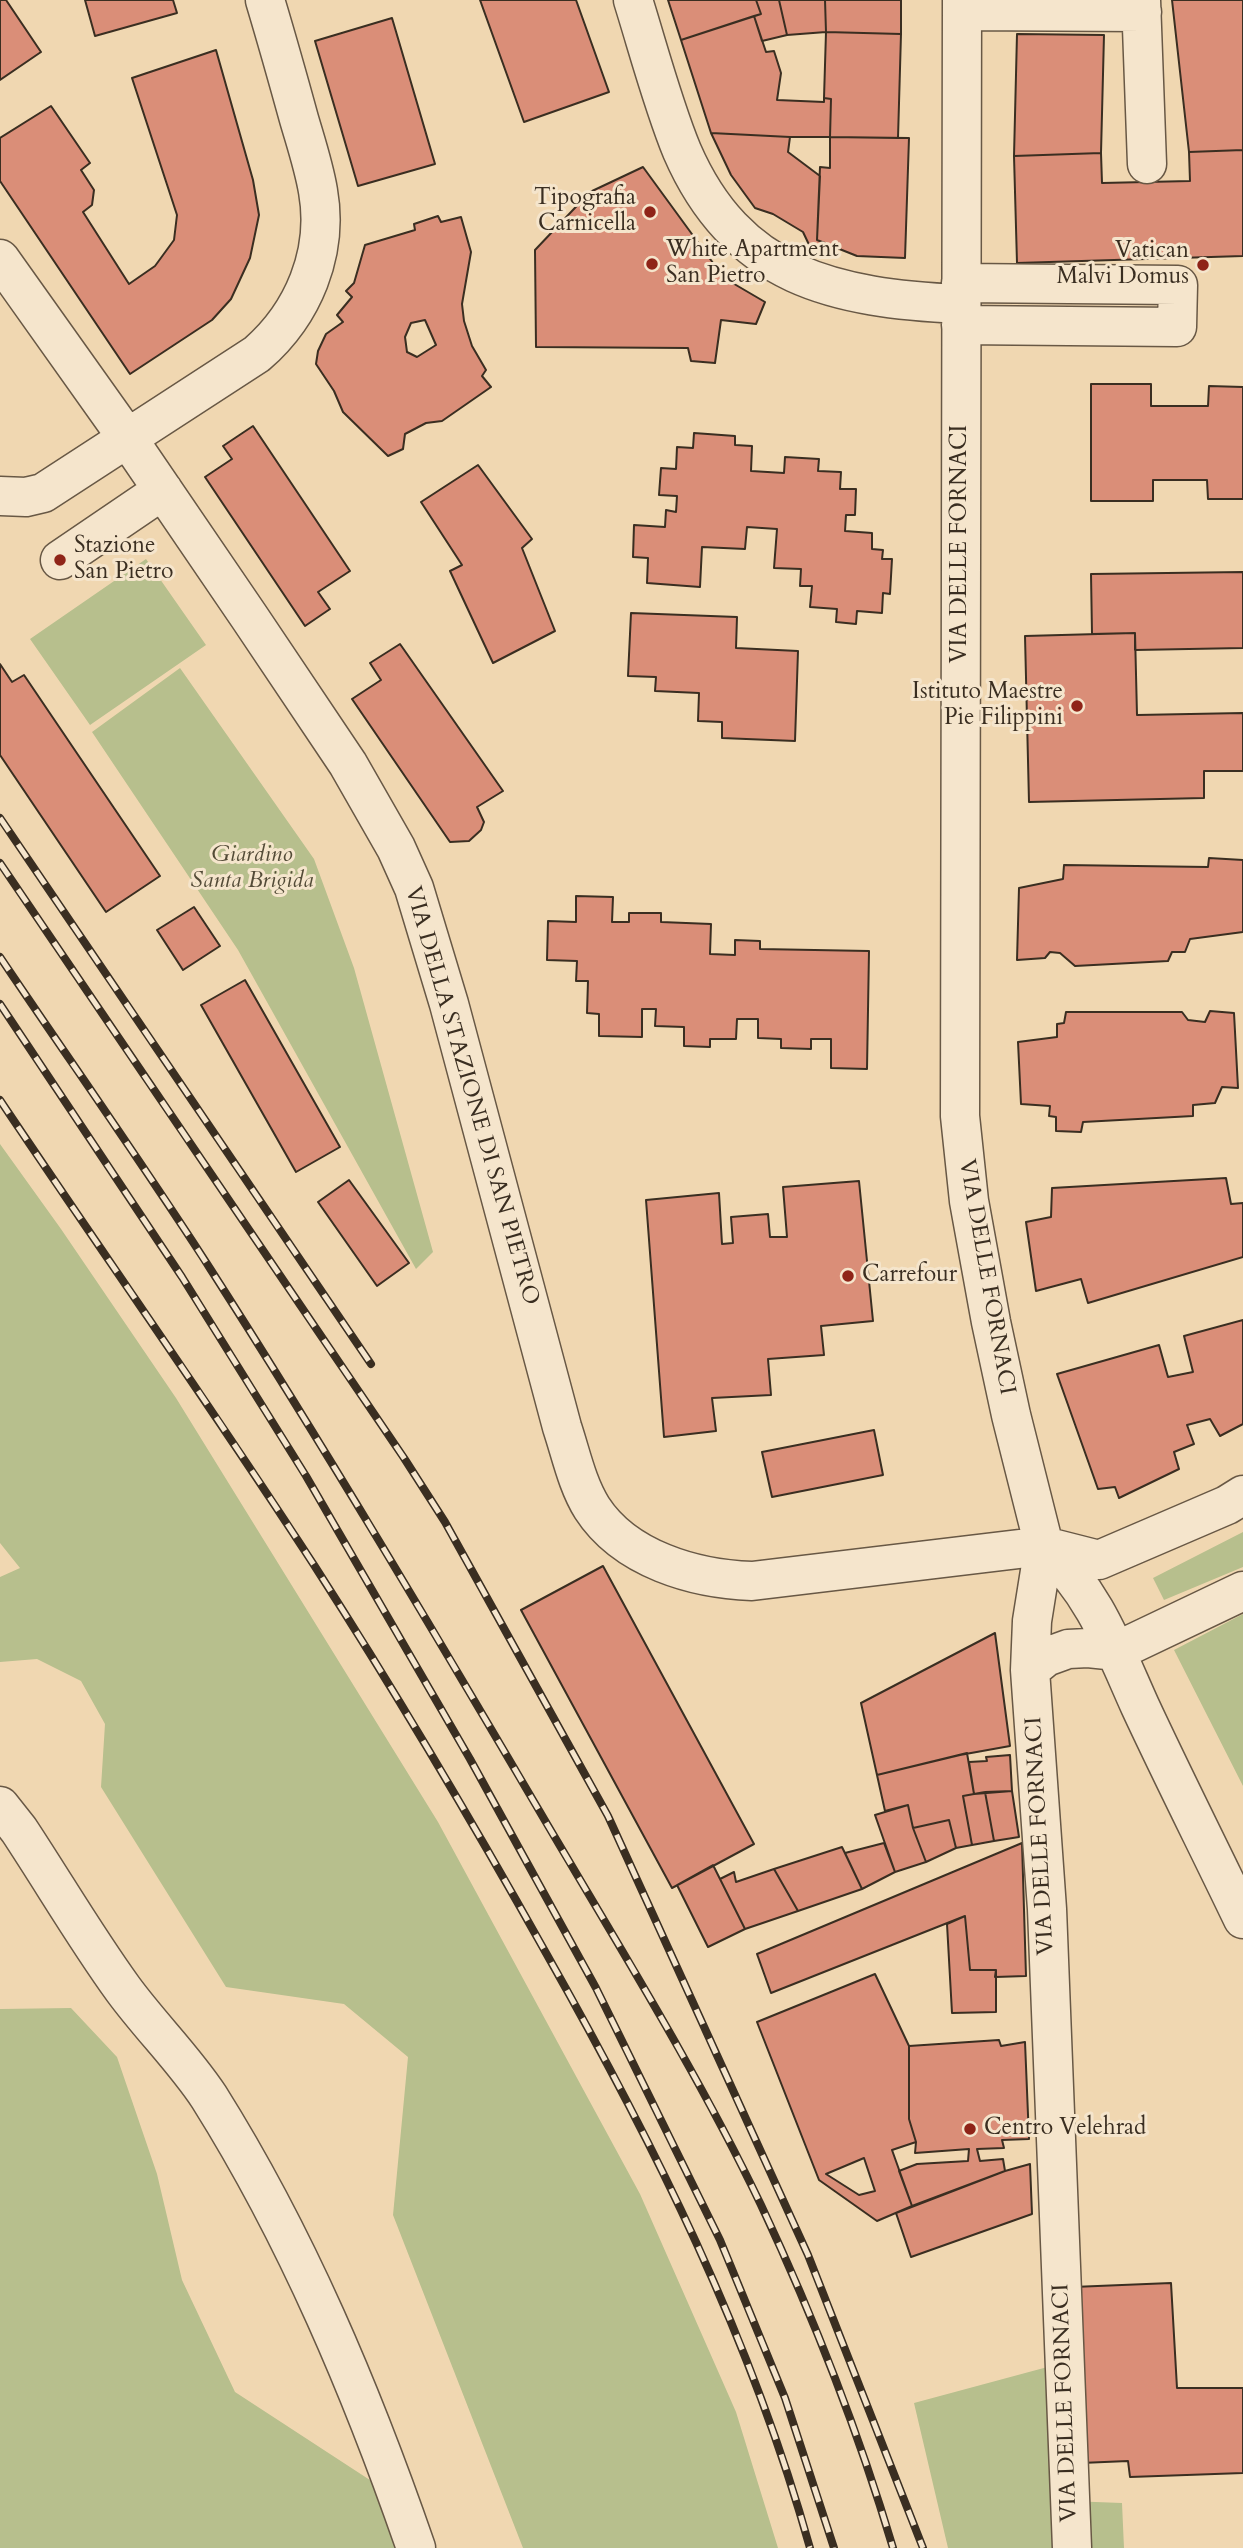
<!DOCTYPE html>
<html>
<head>
<meta charset="utf-8">
<style>
  body { margin:0 }
  canvas { display:block; background:#f0d7b1 }
</style>
</head>
<body>
<canvas width="1243" height="2548"></canvas>
<script>
const ctx = document.querySelector('canvas').getContext('2d');
ctx.lineJoin = 'round';
function fill(path, color) { ctx.fillStyle = color; ctx.fill(path, 'evenodd'); }
function trace(path, color, width, dash) { ctx.strokeStyle = color; ctx.lineWidth = width; ctx.lineCap = dash ? 'butt' : 'round'; ctx.setLineDash(dash || []); ctx.stroke(path); }
function drawText(font, color, halo, rows, align = 'center') {
  ctx.font = font + ' Cardo,serif'; ctx.lineWidth = 6; ctx.setLineDash([]); ctx.textBaseline = 'middle'; ctx.strokeStyle = halo; ctx.fillStyle = color; for (const [text, x, y, turn = 0] of rows) {
    ctx.save(); ctx.translate(x, y); ctx.rotate((+turn || 0) * Math.PI / 180); ctx.textAlign = isNaN(turn) ? turn : align; if (halo) ctx.strokeText(text, 0, 0); ctx.fillText(text, 0, 0); ctx.restore();
  }
}
const green = new Path2D(`
  M146,559L206,645L90,725L30,639Z
  M180,668L314,859L354,968L433,1252L416,1269L238,950L92,732Z
  M0,1144L61,1229L176,1398L438,1822L640,2194L736,2412L778,2548H523L393,2215L408,2057L344,2004L226,1987L101,1787L105,1724L81,1681L37,1659L0,1662V1577L20,1568L0,1543Z
  M1243,1532V1567L1164,1600L1153,1578Z
  M1243,1614V1786L1174,1650Z
  M71,2008L117,2057L157,2174L182,2280L235,2392L399,2499L416,2548H0V2009Z
  M1066,2362L1069,2501L1122,2503L1124,2548H948L914,2403Z`);
const building = new Path2D(`
  M0,0H6L41,52L0,80Z
  M85,0H173L177,13L95,36Z
  M480,0H576L609,92L524,122Z
  M668,0H756L761,14L681,40Z
  M756,0H779L787,35L762,41L754,16L761,14Z
  M779,0H825L826,32L787,35Z
  M825,0H901V34L826,32Z
  M1172,0H1243V150L1189,152Z
  M754,16L766,52L774,51L781,73L777,100L824,102V98L831,99L830,137H790L711,133L681,40Z
  M392,18L435,164L358,186L315,41Z
  M826,32L901,34L898,138L830,137L831,99L824,98Z
  M1017,34L1104,35L1101,153L1014,156Z
  M216,50L253,180L259,215L250,258L231,299L212,320L130,374L0,181V138L51,106L90,163L81,170L94,190L92,205L83,212L129,284L155,266L174,240L177,215L132,78Z
  M711,133L790,137L788,152L820,176L817,240L835,247V254L812,251L803,232L773,214L755,208L731,175Z
  M830,137L909,138L905,258L857,256L817,240L820,167L830,168Z
  M1243,150V256L1017,263L1014,156L1101,153L1102,183L1190,181L1189,152Z
  M643,167L724,278L765,302L756,324L721,320L715,363L691,361L688,348L536,347L535,250L590,192Z
  M438,216L441,222L461,217L471,252L462,304L464,321L472,346L486,370L482,376L491,387L442,421L426,423L405,434L403,449L388,456L343,412L334,391L316,364L318,351L326,334L343,322L337,315L352,297L346,291L354,283L365,245L415,230L414,224ZM425,320L436,345L417,357L407,352L405,337L411,323Z
  M1091,384H1151V406H1208L1209,386L1243,387V499H1208L1207,480H1153V501H1091Z
  M253,426L350,571L318,592L330,609L305,626L205,477L232,459L223,446Z
  M694,433L735,436V445L752,446L751,471L784,473L785,457L819,459L818,471L841,472L840,489H856L855,515H846L845,531L872,533V549L883,550L882,559H892L890,594L883,593L882,613L857,611L856,624L836,622L837,609L810,607L812,586H800L801,569L774,568L777,529L747,527L745,549L702,547L700,587L647,583L648,558L633,557L634,525L665,527L666,510L676,512L677,496L659,495L661,468L676,469L677,447L693,448Z
  M478,465L532,539L522,548L555,631L493,663L450,571L462,565L421,502Z
  M1243,572V648L1135,650V633L1092,634L1091,574Z
  M631,613L737,617L736,648L798,651L795,741L722,738V722L698,721L699,693L655,691L656,677L628,676Z
  M1135,633L1137,715L1243,713V771H1204V798L1029,802L1025,636Z
  M400,644L503,791L477,807L484,822L481,830L469,841L450,842L352,699L381,680L370,663Z
  M0,664L12,682L24,675L160,876L106,912L0,755Z
  M1209,858L1243,860V932L1190,939L1185,952H1172L1168,961L1075,966L1060,953L1050,952L1045,958L1017,960L1019,888L1063,879L1064,865L1208,867Z
  M576,896L613,897L612,922H629V913H661V922L711,924L710,954L735,955V940L760,941V949L869,951L867,1069L831,1068V1039H811V1049L781,1048V1039L758,1038V1019H737L736,1039H710V1047L684,1046V1027L655,1026L656,1009H642V1037L599,1036V1014L587,1013L588,981H576L577,961L547,960L548,921L576,922Z
  M194,907L220,946L183,970L157,930Z
  M245,980L340,1147L296,1172L201,1005Z
  M1210,1011L1234,1013L1238,1088L1222,1087L1215,1103L1193,1105V1116L1083,1122L1081,1132L1056,1131V1117L1049,1116L1050,1106L1021,1104L1018,1042L1057,1037V1024L1064,1023L1066,1012H1182L1188,1020L1205,1022Z
  M1226,1178L1231,1204L1243,1203V1257L1088,1303L1081,1279L1036,1291L1026,1222L1051,1217L1052,1188Z
  M349,1180L409,1263L377,1286L318,1202Z
  M859,1181L873,1321L821,1326L824,1355L768,1359L771,1395L712,1398L716,1431L664,1437L646,1200L719,1193L722,1244L733,1243L731,1217L768,1214L770,1237H787L783,1187Z
  M1243,1320V1424L1220,1436L1210,1419L1187,1425L1194,1444L1174,1452L1179,1469L1119,1498L1115,1487L1098,1489L1057,1374L1159,1345L1168,1377L1193,1372L1184,1336Z
  M874,1430L883,1475L772,1497L762,1452Z
  M603,1566L754,1844L672,1888L521,1610Z
  M995,1633L1010,1746L960,1755L877,1775L861,1703Z
  M967,1753L974,1794L963,1796L972,1845L956,1848L949,1820L913,1828L908,1805L885,1811L877,1775Z
  M1010,1755L1012,1791L974,1794L969,1762L987,1761L986,1757Z
  M1012,1791L1019,1837L994,1841L985,1792Z
  M985,1792L994,1841L972,1845L963,1796Z
  M908,1805L913,1828L926,1862L895,1872L875,1815Z
  M949,1820L956,1848L926,1862L913,1828Z
  M884,1843L895,1872L862,1889L845,1853Z
  M1022,1843L1026,1976L995,1977L996,1970H970L965,1916L771,1993L757,1954Z
  M842,1847L862,1889L798,1911L774,1869Z
  M713,1865L745,1929L708,1947L677,1885Z
  M774,1869L798,1911L745,1929L720,1879L734,1872L736,1882Z
  M965,1916L970,1970H996V2012L952,2013L947,1924Z
  M875,1974L909,2046V2119L916,2142L892,2150L912,2206L877,2221L819,2180L757,2022ZM864,2158L875,2191L859,2195L826,2174Z
  M999,2040L1001,2046L1025,2042L1029,2139L1002,2140L1004,2148L977,2149L980,2161L1003,2159L1005,2171L912,2206L899,2171L917,2164L968,2161L969,2149L915,2153L916,2142L909,2119V2046Z
  M1030,2164L1032,2214L911,2257L896,2213L1005,2171Z
  M1171,2283L1177,2388H1243V2473L1130,2477L1128,2461L1081,2463L1073,2287Z`);
const minor = new Path2D(`
  M633,0C648,48 663,105 682,151C737,278 835,298 961,304
  M962,0L960,1116L969,1201L991,1322L1011,1415L1044,1546L1032,1621L1030,1670L1047,1909L1072,2548
  M1141,0L1147,164
  M962,11L1142,12
  M0,259L128,439L250,618L348,764L396,848L414,888L449,1004L562,1427C571,1454 577,1484 592,1508C625,1559 694,1579 752,1581L1044,1546L1099,1560L1227,1505L1243,1495
  M961,283L1178,285L1177,327L961,325
  M0,496L26,497L43,493L257,354C303,314 329,253 318,191C314,167 306,143 299,119C288,79 277,40 265,0
  M60,560L163,490
  M1044,1546C1094,1592 1113,1646 1140,1706C1173,1777 1209,1848 1243,1919
  M1030,1670L1046,1657L1068,1649L1088,1648L1117,1651L1243,1591
  M0,1806L19,1830C54,1883 86,1938 123,1989C150,2026 184,2059 209,2097C297,2237 362,2392 416,2548`);
const rail = new Path2D(`
  M0,818L371,1364
  M0,863L404,1458L445,1522L608,1816L808,2255L923,2548
  M0,957C70,1061 143,1164 211,1270C325,1448 433,1630 540,1812C615,1940 697,2071 761,2205C813,2316 858,2430 893,2548
  M0,1004L182,1277L306,1476L470,1759L596,1988L720,2240L785,2398L834,2548
  M0,1100C104,1255 212,1408 314,1565C395,1691 472,1821 546,1953C653,2142 751,2337 810,2548`);
const markers = [
  [650,212,7,"#8f2418"],
  [652,264,7,"#8f2418"],
  [1203,265,7,"#8f2418"],
  [60,560,7,"#8f2418"],
  [1077,706,7,"#8f2418"],
  [848,1276,7,"#8f2418"],
  [970,2129,7,"#8f2418"]
];
const poiNames = [
  ["Tipografia",636,199,"right"],
  ["Carnicella",636,225,"right"],
  ["White Apartment",666,251],
  ["San Pietro",666,277],
  ["Vatican",1189,252,"right"],
  ["Malvi Domus",1189,278,"right"],
  ["Stazione",74,547],
  ["San Pietro",74,573],
  ["Istituto Maestre",1063,693,"right"],
  ["Pie Filippini",1063,719,"right"],
  ["Carrefour",862,1276],
  ["Centro Velehrad",984,2129]
];
const streetNames = [
  ["VIA DELLE FORNACI",961,544,-90],
  ["VIA DELLA STAZIONE DI SAN PIETRO",471,1096,74],
  ["VIA DELLE FORNACI",986,1277,80],
  ["VIA DELLE FORNACI",1041,1836,-93],
  ["VIA DELLE FORNACI",1066,2403,-92]
];
const parkNames = [
  ["Giardino",252,856],
  ["Santa Brigida",252,882]
];
fill(green, '#b7bf8d');
fill(building, '#da8e78');
trace(building, '#3a2e21', 2);
trace(minor, '#685845', 41);
trace(minor, '#f5e5cc', 38);
trace(rail, '#3a2e21', 8);
trace(rail, '#f5e5cc', 5, [16]);
for (const [x, y, r, color] of markers) { const dot = new Path2D(); dot.arc(x, y, r, 0, 2 * Math.PI); ctx.fillStyle = color; ctx.fill(dot); trace(dot, '#f5e5cc', 2.5); }
drawText('23px', '#3a2e21', '#f5e5cc', poiNames, 'left');
drawText('23px', '#3a2e21', '#f5e5cc', streetNames);
drawText('italic 23px', '#534b37', '#f5e5cc', parkNames);
</script>
</body>
</html>
